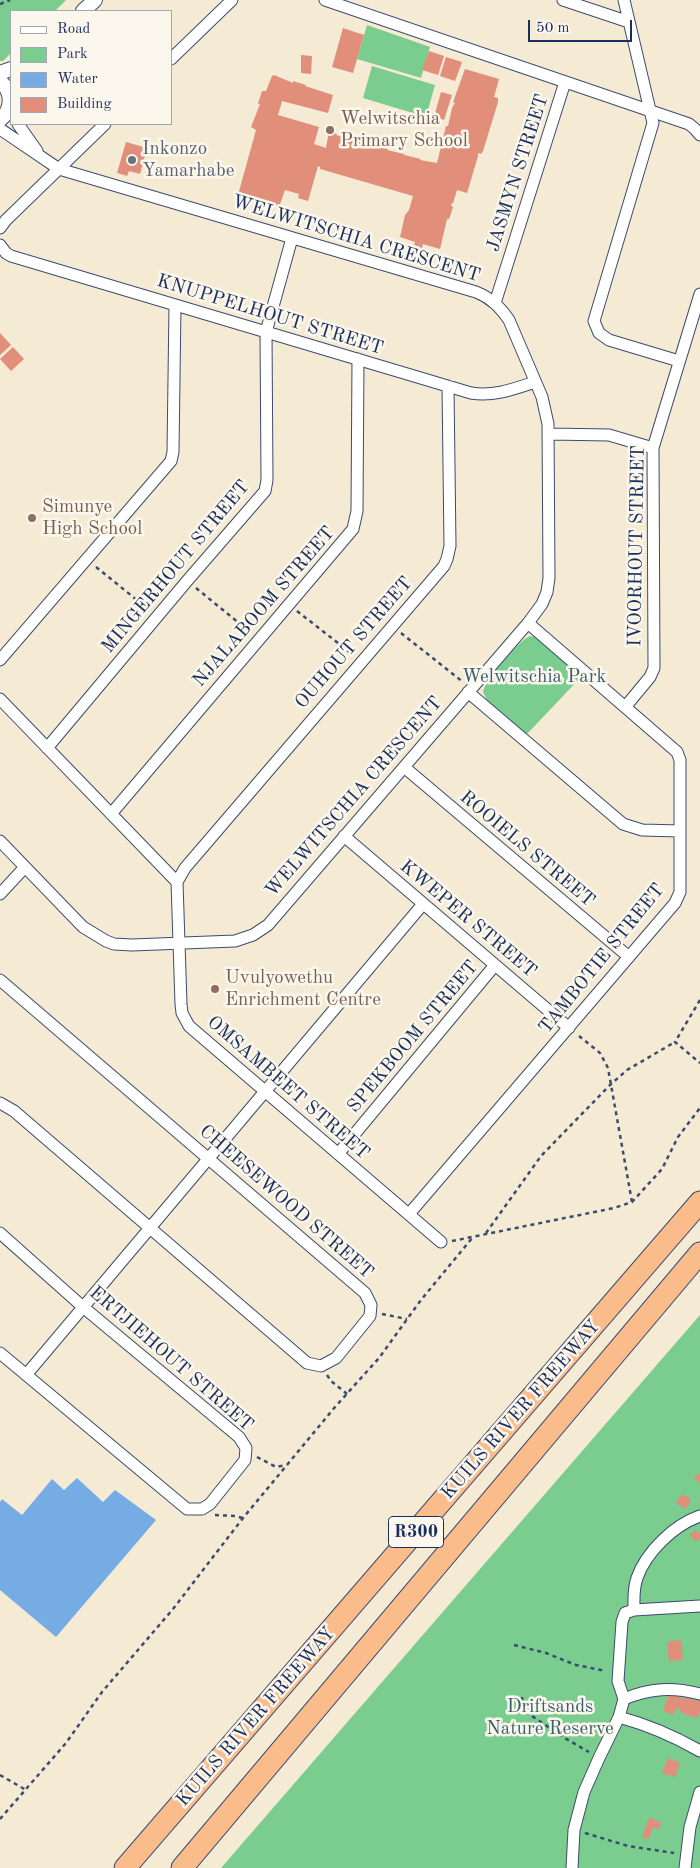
<!DOCTYPE html>
<html>
<head>
<meta charset="utf-8">
<style>
  body { margin:0 }
  #map { position:relative; width:700px; height:1868px; overflow:hidden; background:#f5ead4; font-family:"Old Standard TT",serif }
  canvas { display:block }
  .legend { position:absolute; left:10px; top:10px; width:162px; height:115px; box-sizing:border-box; background:#fbf7ec; border:1px solid #a1a7b3; margin:0; padding:6px 9px; list-style:none; font-size:15px; color:#1b2f5e }
  .legend li { display:flex; align-items:center; gap:10px; height:25px }
  .legend b { width:25px; border:1px solid #a1a7b3 }
  .scale { position:absolute; left:528px; top:20px; width:104px; height:22px; box-sizing:border-box; border:2px solid #1b2f5e; border-top:0; padding-left:6px; font-size:15px; line-height:18px; white-space:nowrap; color:#1b2f5e; -webkit-text-stroke:4px #fbf7ec; paint-order:stroke }
</style>
</head>
<body>
<div id="map">
<canvas width="700" height="1868"></canvas>
<ul class="legend">
<li><b style="height:6px;background:#fff"></b>Road</li>
<li><b style="height:14px;background:#7acd8f"></b>Park</li>
<li><b style="height:14px;background:#76ace4"></b>Water</li>
<li><b style="height:14px;background:#e18e7b"></b>Building</li>
</ul>
<div class="scale">50 m</div>
</div>
<script>
const ctx = document.querySelector('canvas').getContext('2d');
ctx.lineJoin = 'round';
function fill(path, color) { ctx.fillStyle = color; ctx.fill(path, 'evenodd'); }
function trace(path, color, width, dash) { ctx.strokeStyle = color; ctx.lineWidth = width; ctx.lineCap = dash ? 'butt' : 'round'; ctx.setLineDash(dash || []); ctx.stroke(path); }
function drawText(font, color, halo, rows, align = 'center') {
  ctx.font = font + ' "Old Standard TT",serif'; ctx.lineWidth = 5; ctx.setLineDash([]); ctx.textBaseline = 'middle'; ctx.strokeStyle = halo; ctx.fillStyle = color; for (const [text, x, y, turn = 0] of rows) {
    ctx.save(); ctx.translate(x, y); ctx.rotate((+turn || 0) * Math.PI / 180); ctx.textAlign = isNaN(turn) ? turn : align; if (halo) ctx.strokeText(text, 0, 0); ctx.fillText(text, 0, 0); ctx.restore();
  }
}
const green = new Path2D(`
  M0,0H66L55,11H11V53L3,61H0Z
  M367,25L430,47L421,78L357,59Z
  M372,66L435,85L426,117L363,98Z
  M530,636L539,638L583,675L526,735L488,702L483,692C485,680 518,641 530,636Z
  M700,1315V1868H221Z`);
const water = new Path2D(`
  M77,1478L103,1502L115,1490L156,1520L56,1637L0,1590V1502L2,1499L22,1515L52,1479L64,1490Z`);
const building = new Path2D(`
  M343,28L364,35L353,73L332,67Z
  M429,51L444,56L438,75L422,70Z
  M301,55L312,56L311,74L301,73Z
  M446,57L462,62L455,81L440,76Z
  M465,69L499,79L494,97L498,98V102L483,151L481,154L478,153V156L467,193L457,190L453,203H452L451,206L453,207L449,219H447L440,249L423,244L422,248L414,245L415,242L400,237L405,215L409,210L413,196L320,169V167L318,166L308,201L298,198L299,194L285,190L279,207L238,195L256,130L251,127L260,104H258L262,91H266L272,76L274,75L293,83V81L306,85L305,86L333,95L328,113L282,101L278,115L319,127L314,144L326,148L329,131L337,134L336,135L388,149L387,150L404,154V155L421,159L420,160L437,163L446,126H448L452,108L455,103L453,102Z
  M441,92L452,95L444,120L434,117Z
  M126,142L147,148L140,174L129,171L127,176L117,173Z
  M0,333L11,345L0,355Z
  M13,347L24,359L11,371L0,359Z
  M700,1473V1484L694,1477Z
  M682,1494L691,1499L686,1509L676,1503Z
  M696,1530L700,1535V1538L695,1542L690,1535Z
  M681,1640L683,1660L669,1661L667,1642Z
  M669,1693L684,1699L685,1697L697,1701L698,1698L700,1699V1710L697,1718L679,1712L681,1709L676,1708L673,1715L663,1711Z
  M668,1758L680,1763L675,1777L662,1773Z
  M649,1818L661,1822L659,1829L653,1827L649,1839L642,1837Z`);
const path = new Path2D(`
  M0,4L10,0
  M96,567L148,609
  M196,588L250,632
  M297,611L352,654
  M401,633L463,682
  M700,1000L675,1042L700,1063
  M579,1036L600,1053L608,1068L632,1202
  M486,1233L541,1156L610,1085L627,1070L675,1042
  M452,1241L614,1208L632,1202L662,1169L678,1137L700,1108
  M382,1314L407,1319
  M327,1375L331,1381L347,1394
  M257,1457L276,1467L286,1465
  M215,1515L235,1516L243,1518
  M514,1645L546,1653L576,1665L606,1671
  M522,1697L523,1710L563,1737L589,1752
  M0,1775L26,1790
  M0,1819L66,1743L102,1692L173,1609L243,1518L335,1407L379,1358L421,1300L473,1237
  M585,1833L628,1846L674,1853`);
const minor = new Path2D(`
  M325,0L689,124L695,129L700,135
  M563,0L629,22
  M624,0L653,123L594,321L599,333L609,340L679,361
  M171,59L232,0
  M18,124L37,151
  M0,129L59,169L476,292C491,298 500,307 509,320L542,397L548,424L549,578L547,592L542,604L528,623L268,925L253,935L235,941L132,945L114,944L106,941L83,927L0,841
  M0,228L6,220L105,124
  M0,245L6,253L11,256L471,393C493,397 514,389 535,382
  M495,303L565,82
  M549,434L609,435L653,448
  M0,660L171,461L173,452L175,305
  M468,692L623,824L642,830L680,831
  M0,699L177,882L181,1004L182,1013L189,1026L441,1242
  M626,706L650,677L654,668L653,448L700,294
  M47,748L187,581L265,491L267,480L266,332L292,238
  M404,767L629,957
  M111,814L353,529L357,511L358,359
  M344,836L569,1028
  M177,882L185,868L444,566L447,559L450,546L448,386
  M0,894L25,867
  M0,980L365,1293L371,1305L370,1316L336,1358L321,1366L307,1363L14,1111L0,1103
  M338,1154L495,965
  M409,1214L675,903L680,892V760L677,752L528,623
  M0,1233L83,1307L239,1437L246,1448L245,1460L210,1504L202,1509H187L0,1353
  M26,1375L423,904
  M700,1516C674,1525 646,1552 637,1578C633,1589 634,1599 634,1610L700,1606
  M624,1699C650,1688 673,1687 700,1694
  M619,1717C648,1725 674,1736 700,1751
  M572,1868L574,1830L584,1792L599,1758L619,1717L624,1699L618,1681L622,1622L625,1613L634,1610
  M685,1868L690,1827L700,1792`);
const tertiary = new Path2D(`
  M83,11L95,0
  M0,73L11,69
  M0,81C13,92 13,109 0,120`);
const motorway = new Path2D(`
  M125,1868L700,1202
  M182,1868L700,1253`);
const markers = [
  [330,130,5,"#8d6e63"],
  [132,160,5,"#6b7280"],
  [32,518,5,"#8d6e63"],
  [215,989,5,"#8d6e63"]
];
const shields = [
  [416,1532,55]
];
const shieldNames = [
  ["R300",416,1532]
];
const educationNames = [
  ["Welwitschia",340,119],
  ["Primary School",340,141],
  ["Simunye",42,507],
  ["High School",42,529],
  ["Uvulyowethu",225,978],
  ["Enrichment Centre",225,1000]
];
const worshipNames = [
  ["Inkonzo",142,149],
  ["Yamarhabe",142,171]
];
const streetNames = [
  ["JASMYN STREET",518,173,-72],
  ["WELWITSCHIA CRESCENT",356,239,17],
  ["KNUPPELHOUT STREET",270,315,17],
  ["IVOORHOUT STREET",637,546,-89],
  ["MINGERHOUT STREET",176,567,-50],
  ["NJALABOOM STREET",264,607,-49],
  ["OUHOUT STREET",354,643,-49],
  ["WELWITSCHIA CRESCENT",354,797,-49],
  ["ROOIELS STREET",527,849,40],
  ["KWEPER STREET",468,919,40],
  ["TAMBOTIE STREET",602,959,-51],
  ["SPEKBOOM STREET",413,1037,-50],
  ["OMSAMBEET STREET",288,1088,41],
  ["CHEESEWOOD STREET",286,1202,41],
  ["ERTJIEHOUT STREET",171,1359,41],
  ["KUILS RIVER FREEWAY",521,1410,-49],
  ["KUILS RIVER FREEWAY",256,1717,-49]
];
const parkNames = [
  ["Welwitschia Park",534,677],
  ["Driftsands",550,1707],
  ["Nature Reserve",550,1729]
];
fill(green, '#7acd8f');
fill(water, '#76ace4');
fill(building, '#e18e7b');
trace(minor, '#3c4b70', 13);
trace(tertiary, '#3c4b70', 16);
trace(motorway, '#3c4b70', 23);
trace(path, '#3c4b70', 2.5, [4, 4]);
trace(minor, '#fff', 11);
trace(tertiary, '#fff', 14);
trace(motorway, '#f9bc8a', 21);
for (const [x, y, r, color] of markers) { const dot = new Path2D(); dot.arc(x, y, r, 0, 2 * Math.PI); ctx.fillStyle = color; ctx.fill(dot); trace(dot, '#fbf7ec', 2); }
for (const [x, y, w] of shields) { const box = new Path2D(); box.roundRect(x - w / 2, y - 15.5, w, 31, 4); ctx.fillStyle = '#fbf7ec'; ctx.fill(box); trace(box, '#1b2f5e', 1); }
drawText('bold 18px', '#1b2f5e', null, shieldNames);
drawText('19px', '#785e54', '#fbf7ec', educationNames, 'left');
drawText('19px', '#5b616d', '#fbf7ec', worshipNames, 'left');
drawText('19px', '#1b2f5e', '#fbf7ec', streetNames);
drawText('19px', '#385e6d', '#fbf7ec', parkNames);
</script>
</body>
</html>
